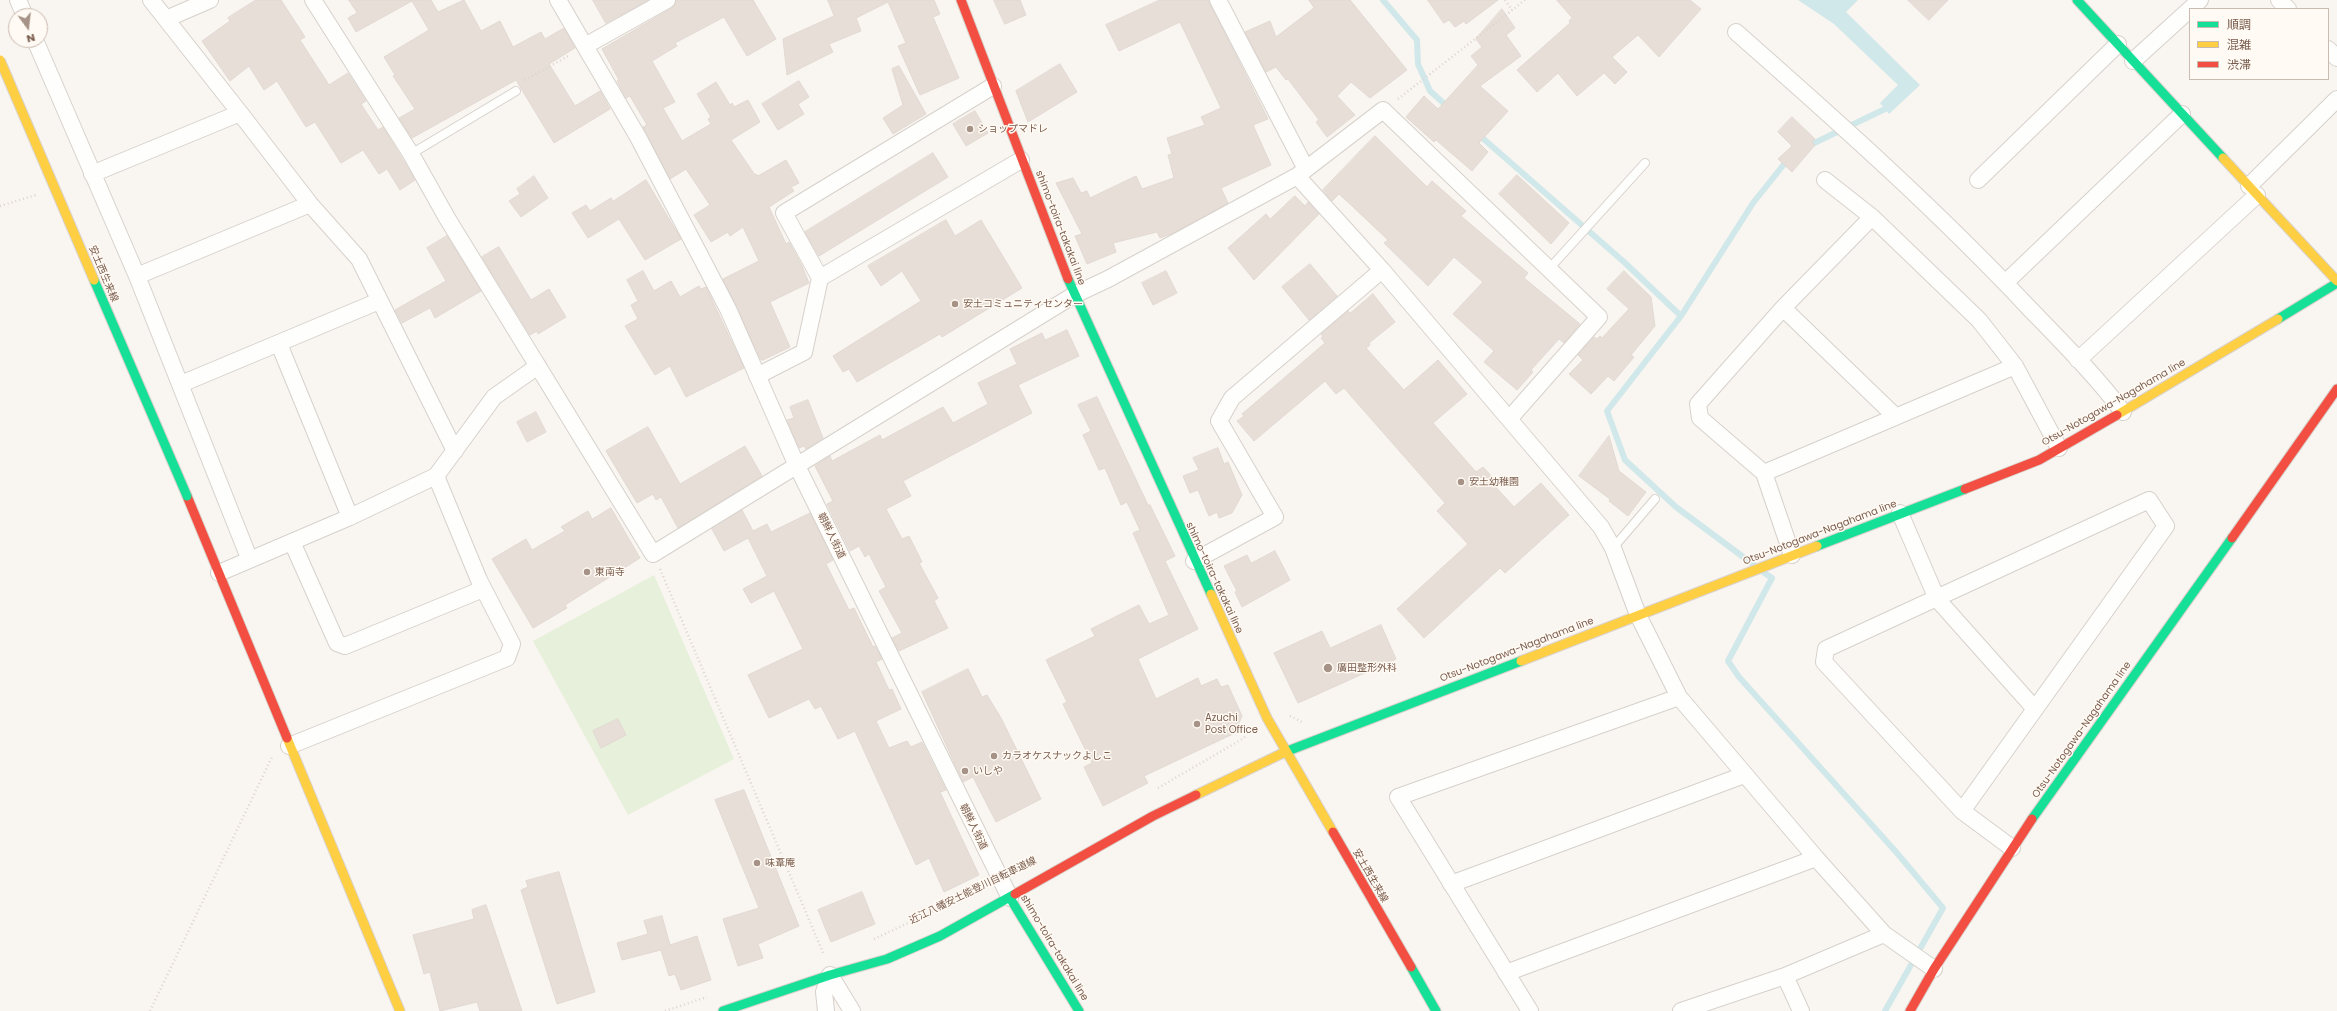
<!DOCTYPE html>
<html>
<head>
<meta charset="utf-8">
<style>
  body { margin:0 }
  #map { position:relative; width:2337px; height:1011px; overflow:hidden; background:#f9f5f0; font-family:Poppins,"Noto Sans JP",sans-serif }
  canvas { display:block }
  .legend { position:absolute; left:2189px; top:8px; width:140px; height:72px; box-sizing:border-box; background:#fffaf3; border:1px solid #cabbb1; margin:0; padding:5px 7px; list-style:none; font-size:12px; color:#7a5c4d }
  .legend li { display:flex; align-items:center; gap:8px; height:20px }
  .legend b { width:20px; border:1px solid #cabbb1 }
  .north { position:absolute; left:8px; top:8px; width:40px; height:40px; box-sizing:border-box; background:#fffaf3; border:1px solid #cabbb1; border-radius:50%; rotate:165deg; font-size:11px; font-weight:700; line-height:16px; text-align:center; color:#7a5c4d }
  .north::after { content:''; display:block; margin:auto; width:14px; height:18px; background:#a69286; clip-path:polygon(50% 0,100% 100%,50% 72%,0 100%) }
</style>
</head>
<body>
<div id="map">
<canvas width="2337" height="1011"></canvas>
<ul class="legend">
<li><b style="height:5px;background:#16e098"></b>順調</li>
<li><b style="height:5px;background:#ffcf43"></b>混雑</li>
<li><b style="height:5px;background:#f24e42"></b>渋滞</li>
</ul>
<div class="north">N</div>
</div>
<script>
const ctx = document.querySelector('canvas').getContext('2d');
ctx.lineJoin = 'round';
function fill(path, color) { ctx.fillStyle = color; ctx.fill(path, 'evenodd'); }
function trace(path, color, width, dash) { ctx.strokeStyle = color; ctx.lineWidth = width; ctx.lineCap = dash ? 'butt' : 'round'; ctx.setLineDash(dash || []); ctx.stroke(path); }
function drawText(font, color, halo, rows, align = 'center') {
  ctx.font = font + ' Poppins,"Noto Sans JP",sans-serif'; ctx.lineWidth = 3; ctx.setLineDash([]); ctx.textBaseline = 'middle'; ctx.strokeStyle = halo; ctx.fillStyle = color; for (const [text, x, y, turn = 0] of rows) {
    ctx.save(); ctx.translate(x, y); ctx.rotate((+turn || 0) * Math.PI / 180); ctx.textAlign = isNaN(turn) ? turn : align; if (halo) ctx.strokeText(text, 0, 0); ctx.fillText(text, 0, 0); ctx.restore();
  }
}
const green = new Path2D(`
  M654,575L734,759L628,815L533,641Z`);
const water = new Path2D(`
  M1798,0H1858L1846,12L1920,85L1889,114L1880,103L1898,85L1834,24Z`);
const stream = new Path2D(`
  M1383,0L1417,40L1418,64L1430,91L1449,108
  M1478,134L1624,262L1681,316
  M1806,147L1885,109L1889,103
  M1754,565L1676,507L1625,460L1607,411L1681,316L1753,203L1789,158
  M1763,572L1772,578L1728,661L1739,677L1897,853L1943,908L1885,1011`);
const building = new Path2D(`
  M256,0H281L305,37L300,40L329,85L348,73L366,101L361,104L378,130L383,127L415,180L400,190L387,169L379,174L363,150L341,163L315,122L306,127L277,81L264,90L249,66L230,81L202,41L230,21L228,18Z
  M349,0H431L438,12L464,0L481,31L500,21L513,47L541,32L545,39L564,28L575,48L549,64L575,106L600,91L610,109L554,143L516,80L412,138L399,118L415,109L393,76L395,75L384,57L429,30L412,1L356,32L348,18L357,13Z
  M593,0H648L606,23Z
  M676,0H753L776,39L747,56L724,17L675,43L677,46L652,61L675,102L663,108L682,141L711,124L708,119L711,117L697,94L716,82L730,105L732,103L734,107L748,100L760,122L731,140L755,175L756,174L758,176L786,160L799,183L791,187L794,191L769,207L786,244L789,242L802,266L809,283L770,302L790,347L763,360H761L723,279L759,261L743,227L730,236L728,232L711,242L694,215L710,205L686,169L670,179L643,127L647,125L630,96L626,98L617,81L619,80L602,49L672,8Z
  M828,0H934L940,14L933,17L959,78L920,95L898,46L906,43L888,2L856,18L861,31L829,44L833,52L787,75L783,39L834,16Z
  M994,0H1020L1026,15L1005,24Z
  M1160,0H1208L1268,119L1253,125L1271,165L1221,188L1228,203L1171,234L1160,238L1157,232L1113,243L1116,252L1087,264L1075,236L1082,234L1056,183L1073,178L1081,193L1087,191L1090,198L1136,176L1142,189L1174,178L1168,155L1172,154L1167,138L1205,125L1201,117L1221,108L1180,22L1119,51L1106,25Z
  M1309,0H1350L1407,70L1370,98L1351,82L1337,96L1355,115L1327,137L1316,122L1319,120L1288,79L1286,80L1276,67L1266,72L1245,32L1270,21L1276,37L1314,8Z
  M1428,0H1498L1466,24L1464,21L1455,27L1449,20L1444,23Z
  M1557,0H1690L1701,9L1659,57L1638,35L1612,57L1627,72L1615,84L1604,73L1577,96L1558,73L1537,92L1517,70L1570,23L1569,21L1572,18Z
  M1908,0H1948L1929,20Z
  M1502,9L1515,28L1506,35L1521,56L1480,86L1508,111L1479,143L1488,152L1472,171L1436,140L1434,142L1406,117L1424,96L1438,109L1478,65L1471,56L1482,47L1476,39Z
  M1060,64L1077,92L1028,122L1016,91Z
  M899,66L926,114L893,134L883,118L903,105L892,69Z
  M799,81L809,97L798,104L804,114L778,130L762,104Z
  M975,111L988,133L966,146L953,124Z
  M1792,117L1815,139L1812,142L1815,145L1792,172L1778,159L1792,146L1778,132Z
  M1375,136L1427,187L1432,181L1466,211L1461,216L1528,273L1524,278L1580,324L1564,343L1559,339L1531,370L1533,372L1517,390L1484,362L1494,351L1453,314L1483,282L1454,257L1428,286L1384,243L1388,240L1351,205L1339,194L1332,201L1323,190Z
  M933,153L948,177L819,256L805,232Z
  M1517,175L1569,223L1551,244L1499,194Z
  M534,176L548,198L521,217L509,201L520,194L517,189Z
  M646,180L681,239L645,260L619,219L588,238L572,213L586,205L590,211L611,198L613,201Z
  M1295,196L1305,206L1308,202L1319,214L1254,280L1228,248L1266,214L1270,219Z
  M946,220L955,236L981,220L1022,288L942,337L940,334L857,382L849,369L843,372L833,356L921,301L902,271L881,286L868,266Z
  M447,236L481,291L435,318L430,308L402,323L395,310L446,281L427,248Z
  M499,247L531,300L549,289L566,317L538,334L537,331L530,335L482,257Z
  M1310,264L1337,296L1309,320L1282,287Z
  M643,271L654,291L671,281L680,297L699,286L701,289L706,287L744,368L686,397L670,366L655,375L625,326L638,319L631,305L638,301L627,280Z
  M1166,271L1177,293L1153,305L1142,283Z
  M1624,271L1651,297L1655,326L1631,355L1634,357L1614,381L1608,376L1591,394L1569,374L1583,360L1578,355L1594,337L1597,339L1600,336L1602,338L1629,309L1607,289Z
  M1373,294L1395,322L1369,343L1370,345L1366,348L1404,390L1438,360L1467,394L1433,423L1476,472L1483,467L1496,481L1493,484L1514,507L1541,483L1569,515L1505,573L1500,568L1424,638L1397,609L1468,544L1437,511L1445,503L1344,388L1336,394L1325,381L1254,441L1237,421L1244,416L1242,414L1325,343L1321,338L1323,337L1321,334L1348,311L1350,313Z
  M1067,330L1079,356L1018,385L1032,413L903,481L911,496L886,509L902,539L909,536L922,562L919,563L938,598L934,601L948,628L899,651L892,638L902,633L879,591L886,587L869,554L865,557L859,546L850,551L827,504L833,501L815,466L830,456L832,461L880,435L882,440L943,407L953,423L988,404L978,383L1017,364L1010,349L1042,333L1045,340Z
  M1097,397L1148,505H1150L1175,556L1165,561L1198,629L1138,659L1156,699L1198,678L1201,686L1217,679L1221,687L1228,685L1242,716L1235,733L1144,776L1148,783L1103,806L1084,767L1092,763L1063,704L1067,702L1046,660L1095,636L1091,629L1139,605L1149,624L1169,615L1133,533L1140,530L1127,502L1121,505L1105,468L1099,470L1083,435L1091,431L1078,405Z
  M808,400L823,438L806,449L804,446L799,448L787,420L794,418L790,407Z
  M536,412L546,432L527,442L517,422Z
  M648,427L680,484L745,446L762,476L678,528L661,497L656,500L653,494L637,503L606,451Z
  M1609,436L1619,471L1646,492L1628,516L1609,501L1610,499L1579,476Z
  M1218,448L1224,464L1228,462L1242,495L1232,513L1219,518L1217,512L1209,516L1198,490L1190,493L1183,476L1199,470L1193,458Z
  M611,508L640,558L565,605L567,608L533,628L492,559L526,539L532,550L565,531L561,527L588,511L592,519Z
  M742,510L753,531L767,524L771,532L810,513L833,560L826,564L849,610L854,608L873,647L875,646L882,659L876,662L889,690L892,689L901,709L876,721L889,748L907,741L911,747L922,742L946,790L940,792L979,875L944,892L929,858L916,865L855,731L838,739L821,706L815,709L809,699L769,718L748,675L803,649L774,591L751,603L743,589L767,576L748,538L724,551L712,529Z
  M1275,551L1290,580L1242,607L1235,592L1237,591L1224,566L1247,555L1251,563Z
  M1381,625L1396,659L1298,703L1274,653L1322,631L1330,648Z
  M968,669L982,697L987,695L1001,718L1041,799L996,822L973,777L963,782L922,692Z
  M618,719L626,735L601,748L593,731Z
  M744,790L799,926L758,944L763,958L738,966L723,919L759,908L715,800Z
  M559,872L595,992L557,1004L521,890L528,887L526,881Z
  M862,892L875,924L831,942L818,910Z
  M486,905L522,1011H480L477,1002L440,1011L430,972L424,974L413,935L474,919L472,910Z
  M662,916L670,945L697,936L711,980L681,990L675,974L669,976L661,950L622,960L617,943L648,934L644,921Z`);
const path = new Path2D(`
  M1505,0L1512,10
  M525,80L570,55
  M1398,99L1525,0
  M0,206L36,195
  M660,569L824,955
  M1290,716L1304,723
  M1158,788L1244,738L1249,730
  M874,939L955,901
  M150,1011L272,757
  M665,1011L707,997`);
const lane = new Path2D(`
  M411,154L516,91
  M1549,269L1645,163
  M1613,548L1655,499`);
const street = new Path2D(`
  M18,0L25,16
  M313,0L411,154L447,218L653,554L1074,295L1108,279L1297,176L1383,110L1599,317L1510,418
  M558,0L638,137L728,309L797,466L1010,898
  M1218,0L1306,169
  M2279,0L2288,9
  M166,19L210,0
  M1736,32C1837,121 1937,210 2030,309C2062,342 2095,375 2123,412
  M35,40L137,276L249,558
  M585,46L667,0
  M2328,49L2337,58
  M2133,61L2200,0
  M993,86L784,213L820,278L1021,160
  M240,113L310,204L359,259L455,451
  M92,174L240,113L151,0
  M1297,176L1382,270L1601,527L1613,548L1638,615L1679,697L1816,858L1884,934L1934,969
  M1825,180L1872,217
  M1978,180L2118,44
  M2249,186L2337,99
  M137,276L310,204
  M2005,283L2182,114
  M1783,308L1896,417
  M279,344L350,517
  M2078,360L2257,195
  M757,376L804,352L820,278
  M181,384L379,301
  M1764,473L2015,366
  M1900,513L1937,599L2035,709
  M292,542L337,643L345,646L483,589
  M1792,555L1764,473L1700,418L1698,404L1783,308L1872,217L1979,320L2015,366L2059,448
  M1194,561L1275,517L1219,421L1232,398L1382,270
  M219,573L350,517L436,476L494,397L538,366
  M289,746L507,658L512,644L479,580L436,476
  M1962,811L2166,526L2149,500L1826,649L1824,662L1962,811L2012,848
  M1451,884L1744,775
  M1506,973L1816,858
  M830,975L852,1011
  M1785,976L1801,1011
  M826,1011L824,992L830,975
  M1530,1011L1398,797L1679,697
  M1681,1011L1785,976L1884,934`);
const fast = new Path2D(`
  M2077,0L2223,158
  M1068,279L1211,594
  M2278,319L2337,283
  M1817,546L1965,489
  M1285,752L1521,661
  M2032,819L2232,538
  M1010,898L1079,1011
  M1411,967L1436,1011
  M723,1011L830,975L887,959L940,936L1015,894`);
const slow = new Path2D(`
  M2223,158L2337,281
  M2117,415L2278,319
  M1211,594L1267,718L1333,832
  M1521,661L1817,546
  M287,738L400,1011
  M1196,795L1285,752`);
const jam = new Path2D(`
  M961,0L1068,279
  M1965,489L2039,460L2117,415
  M187,496L287,738
  M2232,538L2337,389
  M1333,832L1411,967
  M1015,894L1153,816L1196,795
  M1910,1011L1934,969L2032,819`);
const fastBridge = new Path2D(`
  M94,280L187,496`);
const slowBridge = new Path2D(`
  M0,60L94,280`);
const markers = [
  [970,129,4,"#a69286"],
  [955,304,4,"#a69286"],
  [1461,482,4,"#a69286"],
  [587,572,4,"#a69286"],
  [1328,668,5,"#a69286"],
  [1197,724,4,"#a69286"],
  [994,756,4,"#a69286"],
  [965,771,4,"#a69286"],
  [757,863,4,"#a69286"]
];
const poiNames = [
  ["ショップマドレ",978,129],
  ["安土コミュニティセンター",963,304],
  ["安土幼稚園",1469,482],
  ["東南寺",595,572],
  ["廣田整形外科",1337,668],
  ["Azuchi",1205,718],
  ["Post Office",1205,730],
  ["カラオケスナックよしこ",1002,756],
  ["いしや",973,771],
  ["味葦庵",765,863]
];
const streetNames = [
  ["shimo-toira-takakai line",1060,228,69],
  ["安土西生来線",103,274,67],
  ["Otsu-Notogawa-Nagahama line",2114,403,-30],
  ["Otsu-Notogawa-Nagahama line",1820,533,-21],
  ["朝鮮人街道",831,536,64],
  ["shimo-toira-takakai line",1214,578,65],
  ["Otsu-Notogawa-Nagahama line",1517,650,-21],
  ["Otsu-Notogawa-Nagahama line",2082,730,-55],
  ["朝鮮人街道",973,827,64],
  ["安土西生来線",1370,876,60],
  ["近江八幡安土能登川自転車道線",973,891,-26],
  ["shimo-toira-takakai line",1054,948,59]
];
fill(green, '#e7f0db');
fill(water, '#d0e8ea');
trace(stream, '#d0e8ea', 6);
fill(building, '#e6ded7');
trace(building, '#e2d8d2', 1);
trace(lane, '#d7d1cb', 10);
trace(street, '#d7d1cb', 18);
trace(fast, '#d9d2cb', 11);
trace(slow, '#d9d2cb', 11);
trace(jam, '#d9d2cb', 11);
trace(path, '#dcd5d0', 2.5, [1, 3]);
trace(lane, '#fefefd', 8);
trace(street, '#fefefd', 16);
trace(fast, '#16e098', 9);
trace(slow, '#ffcf43', 9);
trace(jam, '#f24e42', 9);
trace(fastBridge, '#d9d2cb', 11, []);
trace(slowBridge, '#d9d2cb', 11, []);
trace(fastBridge, '#16e098', 9);
trace(slowBridge, '#ffcf43', 9);
for (const [x, y, r, color] of markers) { const dot = new Path2D(); dot.arc(x, y, r, 0, 2 * Math.PI); ctx.fillStyle = color; ctx.fill(dot); trace(dot, '#fffaf3', 1.5); }
drawText('10px', '#7a5c4d', '#fffaf3', poiNames, 'left');
drawText('10px', '#7a5c4d', '#fffaf3', streetNames);
</script>
</body>
</html>
